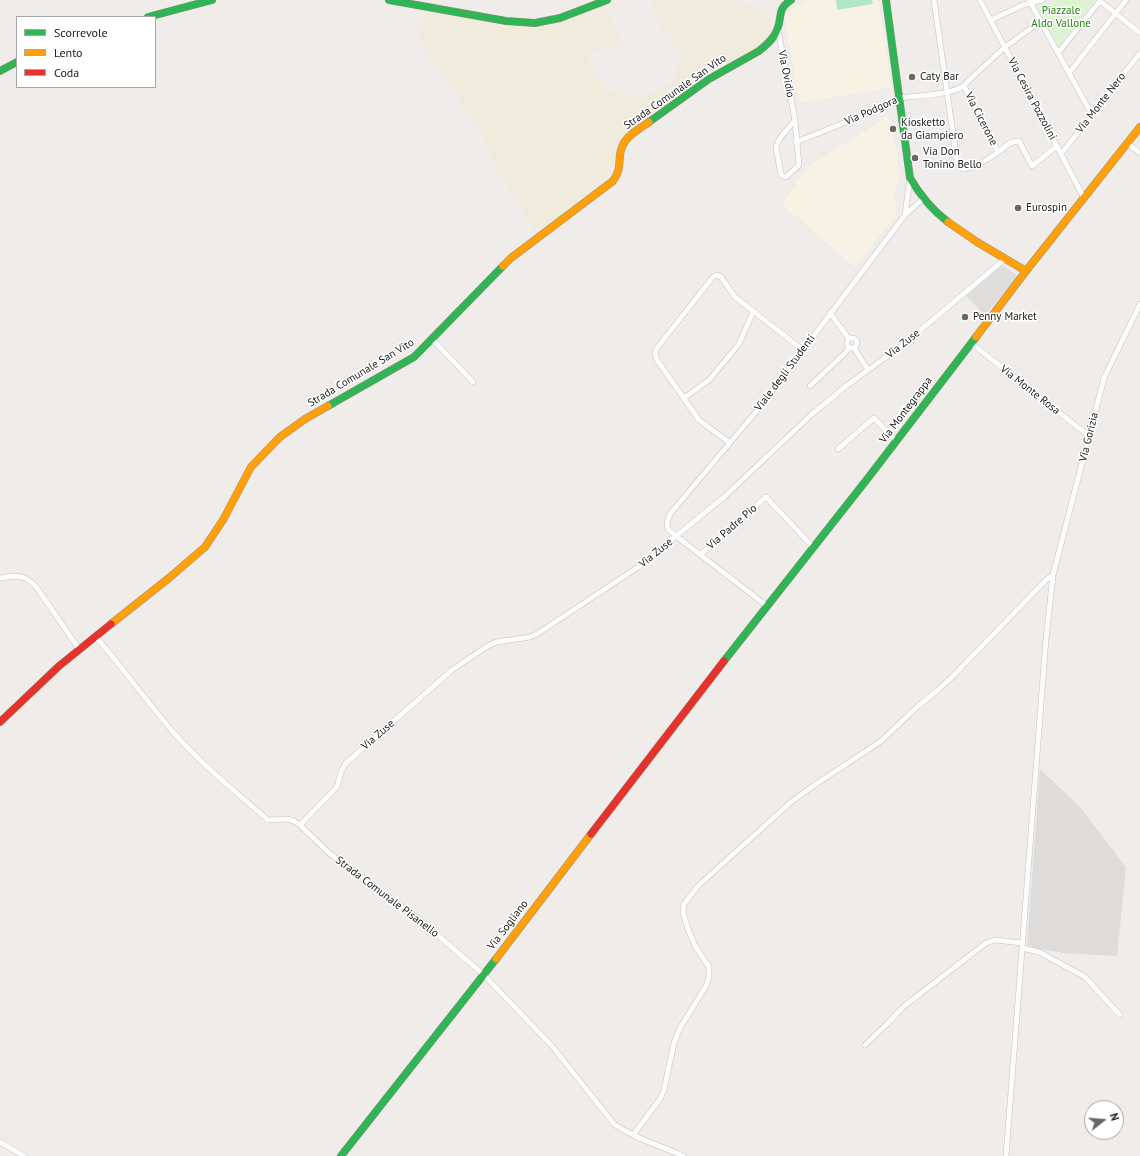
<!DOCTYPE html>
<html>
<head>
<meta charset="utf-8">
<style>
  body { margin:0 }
  #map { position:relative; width:1140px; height:1156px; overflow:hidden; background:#efece9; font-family:"PT Sans",sans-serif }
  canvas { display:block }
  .legend { position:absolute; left:16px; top:16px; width:140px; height:72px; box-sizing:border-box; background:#fff; border:1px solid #a6a6a6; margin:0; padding:5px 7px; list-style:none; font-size:12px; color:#202020 }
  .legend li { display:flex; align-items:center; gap:8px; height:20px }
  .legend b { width:20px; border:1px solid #a6a6a6 }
  .north { position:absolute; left:1084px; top:1100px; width:40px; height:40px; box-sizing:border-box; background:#fff; border:1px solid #a6a6a6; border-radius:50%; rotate:73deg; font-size:11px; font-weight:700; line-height:16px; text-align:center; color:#202020 }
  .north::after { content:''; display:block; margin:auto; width:14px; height:18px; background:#686766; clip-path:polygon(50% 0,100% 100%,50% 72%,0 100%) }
</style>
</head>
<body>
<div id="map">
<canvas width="1140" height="1156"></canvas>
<ul class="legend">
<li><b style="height:5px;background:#30b455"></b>Scorrevole</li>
<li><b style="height:5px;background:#ff9f0a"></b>Lento</li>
<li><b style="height:5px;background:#e5322d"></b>Coda</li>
</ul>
<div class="north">N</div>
</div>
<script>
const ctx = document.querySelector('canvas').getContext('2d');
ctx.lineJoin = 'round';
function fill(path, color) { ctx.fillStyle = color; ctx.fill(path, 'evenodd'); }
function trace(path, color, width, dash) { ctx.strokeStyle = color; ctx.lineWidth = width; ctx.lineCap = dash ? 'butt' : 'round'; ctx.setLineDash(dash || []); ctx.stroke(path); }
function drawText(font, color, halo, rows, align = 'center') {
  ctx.font = font + ' "PT Sans",sans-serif'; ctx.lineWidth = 3; ctx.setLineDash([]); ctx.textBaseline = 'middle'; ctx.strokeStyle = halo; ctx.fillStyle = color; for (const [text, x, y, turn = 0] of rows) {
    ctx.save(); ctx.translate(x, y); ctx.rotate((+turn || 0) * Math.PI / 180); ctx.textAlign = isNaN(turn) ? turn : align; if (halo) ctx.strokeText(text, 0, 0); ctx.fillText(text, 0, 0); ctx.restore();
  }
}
const residential = new Path2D(`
  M1040,769L1079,806L1126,867L1117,956L1062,953L1059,952L1038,949L1027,945Z`);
const education = new Path2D(`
  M808,0H878L892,87L799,103L784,14Z
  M889,116L893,141L896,146L900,174L897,180L898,184L894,187L896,191L894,196L897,214L855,267L782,204L809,166Z`);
const farmland = new Path2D(`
  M650,0H736L761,9L767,15L772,24L773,29L772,34L765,43L755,50L719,69L636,128L620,141L616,148L618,167L613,177L537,234L498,171L480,132L455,93L429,55L421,42L415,25L425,16L435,12L515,26H552L586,13L604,5L623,45L613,49L611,45L593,52L589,57L588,65L607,89L615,93L631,98H637L644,96L673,81L676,73L675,66L683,62L668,31L664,33Z`);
const park = new Path2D(`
  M1057,0H1095L1058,47L1035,4L1044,1L1045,5Z`);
const pitch = new Path2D(`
  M836,0H872L873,4L837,10Z`);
const parking = new Path2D(`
  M1002,265L1018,276L985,315L966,296Z`);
const street = new Path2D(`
  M934,0L957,162L963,169C976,168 989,158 1000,151C1006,146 1010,141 1019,141L1032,166L1057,146
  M980,0L1084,198
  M1029,0L1092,115
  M991,20L1023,5L1042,0
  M778,29L795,120L799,165L786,177L781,175L776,147L780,138L795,120
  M1058,53L1100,1L1140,33
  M1069,73L1126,0
  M964,86L998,152
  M796,142L894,103L900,98C914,96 960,95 967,82L1005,47L1041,21
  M1127,143L1140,153
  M1061,154L1140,53
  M905,215L910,178
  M830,313L849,339
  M847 343a5 5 0 1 1 10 0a5 5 0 1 1-10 0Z
  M432,339L473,382
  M971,343L1089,436
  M854,348L868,370
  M810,386L846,352L849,348
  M684,398L709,380L739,344L753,312
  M730,443L699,420L657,360L655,354L657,348L713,277L717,275L721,277L735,297L803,350
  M838,449L874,418L896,441
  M701,554L766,497L813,547
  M0,578C17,575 25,574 37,588L79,649
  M767,606L676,536L668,529L667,522L670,514L760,407L905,215L924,198
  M96,637C123,668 147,702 174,733C202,765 236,792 268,820L288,819L294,821L300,825L329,853L420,920L484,975L552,1046L614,1124C635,1139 660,1145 683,1156
  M300,825L337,787L341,772L346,763L452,670L486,647L496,642L530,637L537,634L638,567L724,497L811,415L846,386L904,344L1006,258
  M1022,948L1039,952L1085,977L1120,1015
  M865,1045L888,1023L903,1007L986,943L995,940L1023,943
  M633,1135L660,1099L664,1090L674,1043L680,1028L706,986L709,977V967L695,946L688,929L683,912L684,904L698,886L791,802L813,786L881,741L917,707L938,690L953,676L1046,580L1053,575
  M0,1142L24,1156
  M1006,1156L1046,639L1053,575L1104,378L1140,304`);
const fast = new Path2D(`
  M389,0L506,21L535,23L560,18L607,0
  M886,0L910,178C920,195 932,210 948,222
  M148,17L212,0
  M0,71L17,62
  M649,122L709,79L759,51C766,45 774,39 777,30C783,16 776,10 791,0
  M328,406L414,357L503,266
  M724,661L868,478L976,337
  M341,1156L496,959`);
const slow = new Path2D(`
  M948,222L977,242L1026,271
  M503,266L511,258L613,181C624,166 616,158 623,145C627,135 641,128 649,122
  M976,337L1026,271L1140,127
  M111,624L169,578L205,547L223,520L251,467L280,437L305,419L328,406
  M496,959L591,834`);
const jam = new Path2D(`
  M0,722L59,666L111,624
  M591,834L724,661`);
const markers = [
  [912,77,4,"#686766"],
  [893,129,4,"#686766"],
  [915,158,4,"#686766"],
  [1018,208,4,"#686766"],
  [965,317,4,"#686766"]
];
const parkNames = [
  ["Piazzale",1061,11],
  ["Aldo Vallone",1061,24]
];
const streetNames = [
  ["Via Ovidio",786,74,79],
  ["Strada Comunale San Vito",675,92,-35],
  ["Via Cesira Pozzolini",1032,99,62],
  ["Via Monte Nero",1101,103,-52],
  ["Via Podgora",871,111,-24],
  ["Via Cicerone",981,119,63],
  ["Via Zuse",903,344,-38],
  ["Strada Comunale San Vito",361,373,-31],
  ["Viale degli Studenti",785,373,-53],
  ["Via Monte Rosa",1030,390,38],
  ["Via Montegrappa",906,410,-53],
  ["Via Gorizia",1089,437,-76],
  ["Via Padre Pio",732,527,-41],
  ["Via Zuse",656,553,-39],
  ["Via Zuse",378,735,-41],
  ["Strada Comunale Pisanello",387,897,37],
  ["Via Sogliano",508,925,-53]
];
const poiNames = [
  ["Caty Bar",920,77],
  ["Kiosketto",901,123],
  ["da Giampiero",901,136],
  ["Via Don",923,152],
  ["Tonino Bello",923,165],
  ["Eurospin",1026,208],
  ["Penny Market",973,317]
];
fill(residential, '#dedcdb');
fill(education, '#f8f2e5');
fill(farmland, '#f0ebdc');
fill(park, '#ddf4d4');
fill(pitch, '#b3e6c3');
fill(parking, '#dfdddc');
trace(street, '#c4c3c1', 6);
trace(fast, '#9a957f', 8);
trace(slow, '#9a957f', 8);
trace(jam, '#9a957f', 8);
trace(street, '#fdfcfc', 5);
trace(fast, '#30b455', 7);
trace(slow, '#ff9f0a', 7);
trace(jam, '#e5322d', 7);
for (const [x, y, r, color] of markers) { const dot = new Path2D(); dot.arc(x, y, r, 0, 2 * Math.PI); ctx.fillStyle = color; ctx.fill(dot); trace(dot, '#fff', 1.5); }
drawText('11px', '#1f8508', '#fff', parkNames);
drawText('11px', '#202020', '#fff', streetNames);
drawText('11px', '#202020', '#fff', poiNames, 'left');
</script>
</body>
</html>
